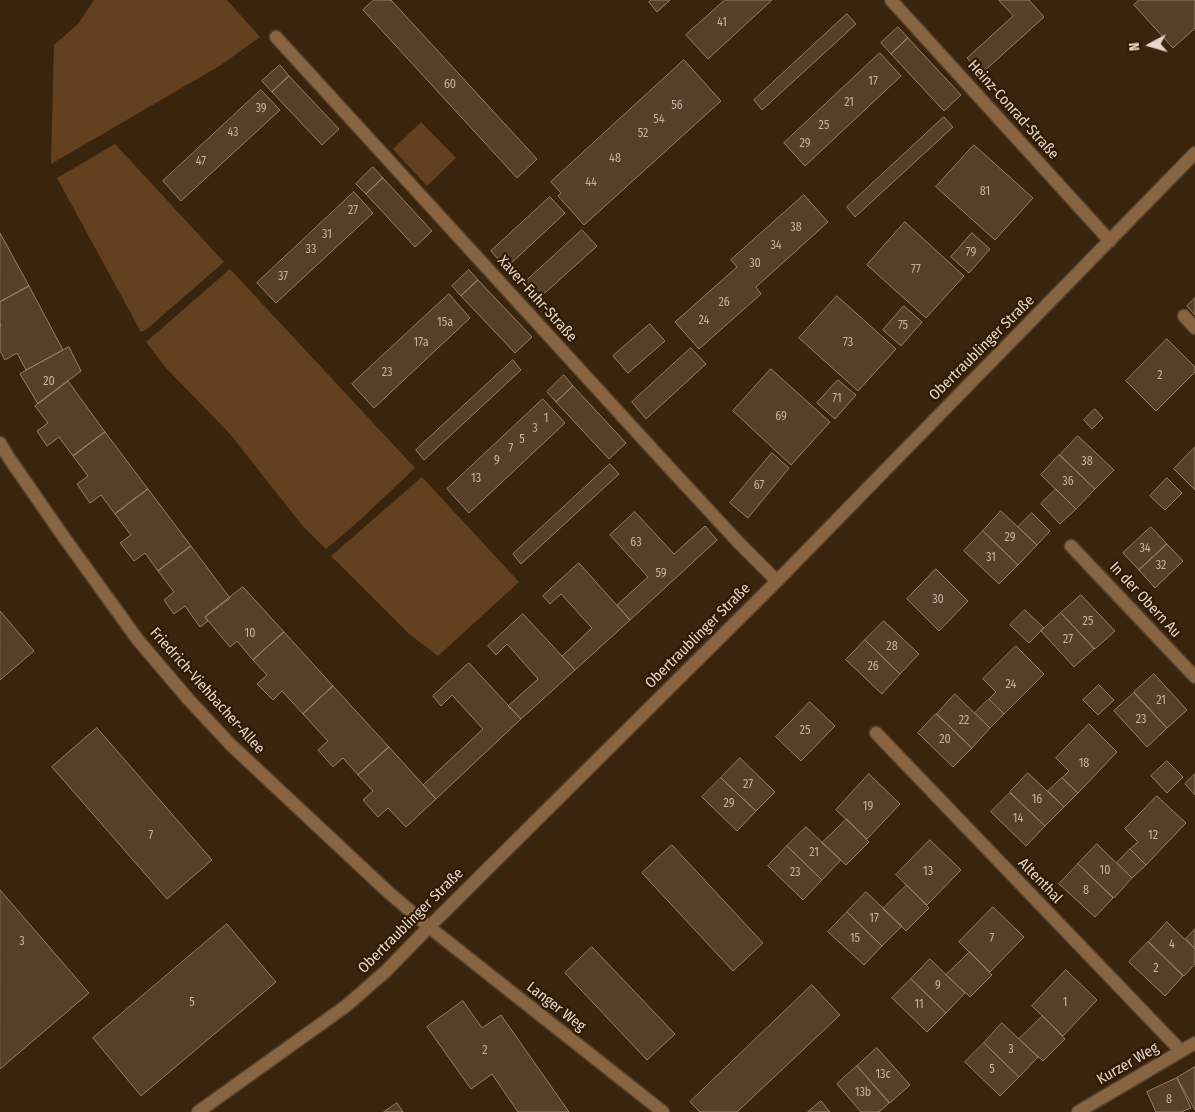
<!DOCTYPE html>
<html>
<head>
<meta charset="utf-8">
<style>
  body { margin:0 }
  #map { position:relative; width:1195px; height:1112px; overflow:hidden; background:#39240e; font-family:"Fira Sans Condensed",sans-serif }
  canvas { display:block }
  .north { position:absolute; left:1125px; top:20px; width:50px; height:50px; -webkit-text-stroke:4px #2f1a04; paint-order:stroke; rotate:264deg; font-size:14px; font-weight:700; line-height:20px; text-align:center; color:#e5d7ca }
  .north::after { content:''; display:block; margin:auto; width:18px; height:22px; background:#e5d7ca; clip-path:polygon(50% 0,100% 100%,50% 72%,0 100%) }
</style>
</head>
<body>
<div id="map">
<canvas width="1195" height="1112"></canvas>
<div class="north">N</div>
</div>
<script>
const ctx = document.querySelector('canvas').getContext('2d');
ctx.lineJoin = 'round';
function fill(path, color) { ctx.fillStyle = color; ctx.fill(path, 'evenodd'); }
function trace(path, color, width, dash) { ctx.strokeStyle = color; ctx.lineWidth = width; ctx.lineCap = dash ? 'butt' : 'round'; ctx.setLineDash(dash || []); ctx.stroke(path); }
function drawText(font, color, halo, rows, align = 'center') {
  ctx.font = font + ' "Fira Sans Condensed",sans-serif'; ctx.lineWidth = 4.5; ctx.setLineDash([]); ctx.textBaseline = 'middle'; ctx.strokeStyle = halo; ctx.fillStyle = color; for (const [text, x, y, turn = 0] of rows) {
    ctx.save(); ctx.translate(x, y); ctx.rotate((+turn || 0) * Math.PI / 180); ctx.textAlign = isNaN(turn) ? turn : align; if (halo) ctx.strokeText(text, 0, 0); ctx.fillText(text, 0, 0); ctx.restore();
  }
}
const green = new Path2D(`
  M94,0H227L260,37L221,65L51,164L54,45L78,24Z
  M421,122L456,158L427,186L393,149Z
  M115,144L224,262L147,329L141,332L57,178Z
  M230,269L415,468L359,521L326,549L301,524L230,434L166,368L146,342Z
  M422,477L519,582L438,656L408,633L331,556Z`);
const building = new Path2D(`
  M374,0H391L537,159L517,178L363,10Z
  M652,0H670L657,12L649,2Z
  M725,0H772L708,59L686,35Z
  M999,0H1029L1044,17L981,74L967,58L1013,16Z
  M1139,0H1195V28L1173,48L1134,5Z
  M847,14L856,24L762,110L754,100Z
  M898,27L908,38L891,54L881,43Z
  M908,38L961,95L944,111L891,54Z
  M880,53L901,76L805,166L784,143Z
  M684,60L721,101L584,225L558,196L561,193L551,182Z
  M280,65L289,76L272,92L262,81Z
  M289,76L339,129L322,145L272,92Z
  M261,90L280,110L181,201L163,181Z
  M944,117L953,127L855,217L847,207Z
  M974,145L1033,198L995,240L936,187Z
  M373,167L383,178L366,194L356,184Z
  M383,178L432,231L415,247L366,194Z
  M354,192L373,213L276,303L257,283Z
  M804,195L828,222L756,287L761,294L699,349L675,322L737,267L731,260Z
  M550,197L565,213L506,268L491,251Z
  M905,222L964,276L926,318L867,265Z
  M582,230L597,246L537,300L523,284Z
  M0,233L29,286L0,302Z
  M972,233L990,249L969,273L951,257Z
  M469,270L478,280L461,296L452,286Z
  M478,280L532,337L515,353L461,296Z
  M29,286L63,350L26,370L17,353L5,360L0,351V327L1,326L0,323V302Z
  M449,294L470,318L374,408L352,384Z
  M837,296L896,349L858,391L799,338Z
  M1195,298V315L1187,306Z
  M904,306L922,322L901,346L883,330Z
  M650,324L665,341L628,373L613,356Z
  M1167,339L1195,367V372L1156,411L1126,381Z
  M69,347L81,371L38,404L20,374Z
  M691,348L706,364L646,419L632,402Z
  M513,360L521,370L424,460L416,450Z
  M771,369L830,422L791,465L733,411Z
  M564,375L573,386L556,402L547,392Z
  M838,380L856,395L835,419L817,403Z
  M68,381L105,432L73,456L59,437L47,446L37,431L48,423L35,406Z
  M573,386L626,443L609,459L556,402Z
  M543,399L565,423L469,513L447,489Z
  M1095,409L1103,418L1092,429L1084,420Z
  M105,432L148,489L115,514L101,495L90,503L77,484L88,476L73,456Z
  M1078,436L1114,470L1095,489L1060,455Z
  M1195,447V490L1174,469Z
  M772,453L789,468L748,518L730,503Z
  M1059,455L1095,489L1076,509L1041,475Z
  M610,464L619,474L521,564L513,554Z
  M1167,478L1182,493L1165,510L1150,496Z
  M148,489L191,546L158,571L145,553L134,561L120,543L131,535L115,514Z
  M1056,489L1076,509L1060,524L1041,504Z
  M1001,511L1037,545L1018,565L983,531Z
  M635,512L674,554L705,526L717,540L630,620L617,605L648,577L610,535Z
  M1032,513L1050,531L1037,545L1018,527Z
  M1151,527L1167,544L1139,570L1123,553Z
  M983,531L1018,565L999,584L964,551Z
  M1167,544L1183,561L1155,588L1139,570Z
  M191,546L230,598L205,617L208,621L200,627L185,606L174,614L164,600L174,592L158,571Z
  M579,563L630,620L575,670L562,656L592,628L561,594L550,604L543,596Z
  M936,569L968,601L939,631L907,599Z
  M243,587L284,632L253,660L237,641L230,647L205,617Z
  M1081,595L1115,631L1095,649L1061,613Z
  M1025,610L1044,628L1029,643L1010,625Z
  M0,611L34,651L0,680Z
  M1061,613L1094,649L1074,667L1041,631Z
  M523,614L575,670L521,719L508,706L538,679L507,644L496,655L488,646Z
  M884,621L919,654L900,674L865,640Z
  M284,632L333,686L303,714L282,691L273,700L257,684L267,675L253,660Z
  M865,640L900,674L882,694L846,660Z
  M1016,646L1044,674L1004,714L989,699L996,692L983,679Z
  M469,663L521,719L436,799L423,785L483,729L452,695L441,706L433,696Z
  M1154,674L1187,710L1167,728L1134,692Z
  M1099,685L1114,700L1098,715L1083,700Z
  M333,686L389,747L358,775L343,758L333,767L318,750L328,741L303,714Z
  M1134,693L1167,728L1147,747L1114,711Z
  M955,694L990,728L972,748L937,714Z
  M989,699L1004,714L990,728L975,713Z
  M810,702L835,726L801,761L776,737Z
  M936,714L972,748L953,767L918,733Z
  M1089,724L1117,752L1078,793L1062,778L1069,771L1056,758Z
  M97,728L212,860L167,899L52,767Z
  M389,747L436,799L406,827L388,808L378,817L363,800L373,791L358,775Z
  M740,758L775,792L756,811L721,778Z
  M1167,761L1183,777L1167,793L1151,776Z
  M1028,773L1064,807L1045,826L1010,792Z
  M869,774L900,804L867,839L836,810Z
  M1195,774V795L1185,784Z
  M721,778L756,811L737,831L702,797Z
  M1062,778L1078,793L1064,807L1048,791Z
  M1010,793L1045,826L1026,846L991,812Z
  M1157,796L1186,823L1146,865L1130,849L1138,842L1125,829Z
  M847,819L869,842L846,865L822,843Z
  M806,827L841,860L822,880L787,846Z
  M930,840L961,870L927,905L896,875Z
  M1097,844L1132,878L1114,898L1078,864Z
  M672,845L763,943L733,971L642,873Z
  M787,846L822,880L803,900L768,866Z
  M1130,849L1146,865L1132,878L1117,863Z
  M1078,864L1113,898L1095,917L1059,884Z
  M907,885L929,908L906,931L883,909Z
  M0,890L89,993L0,1069Z
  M866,892L902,926L882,946L847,912Z
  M993,907L1024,937L990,972L959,942Z
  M847,912L882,946L864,965L828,932Z
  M1167,922L1195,949V964L1184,976L1149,942Z
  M227,924L276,982L141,1096L93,1038Z
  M1195,929V949L1186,939Z
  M1148,942L1183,976L1165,996L1129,962Z
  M592,947L675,1034L647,1060L565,973Z
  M970,952L992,975L970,997L946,975Z
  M930,959L965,993L946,1013L911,979Z
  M1066,970L1097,1000L1063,1036L1032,1006Z
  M911,979L946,1013L927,1032L892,998Z
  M812,985L840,1015L737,1112H700L690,1102Z
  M463,1001L482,1028L501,1015L569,1112H518L492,1074L471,1089L427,1027Z
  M1043,1016L1065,1039L1043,1061L1019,1039Z
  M1002,1023L1038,1057L1019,1077L984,1043Z
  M984,1043L1019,1077L1000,1096L965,1062Z
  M877,1048L910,1085L890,1103L857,1066Z
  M857,1066L889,1103L879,1112H861L837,1084Z
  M1195,1067V1110L1177,1078Z
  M1177,1078L1191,1108L1181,1112H1156L1147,1092Z
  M821,1101L830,1112H808Z
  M397,1103L403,1112H384Z`);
const minor = new Path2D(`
  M891,0L1110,241
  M276,37L665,463L739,543L777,581
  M1184,316L1195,328
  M0,443L9,458L63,536L138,640L189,700L231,745L387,891L429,927L663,1112
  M1071,546L1195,677
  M876,733L1181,1051
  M198,1112L346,1006L385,972L429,927L777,581L1195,153
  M1078,1112L1195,1043`);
const numberNames = [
  ["41",722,23],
  ["17",873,82],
  ["60",450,85],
  ["21",849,103],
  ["56",677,106],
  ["39",261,109],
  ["54",659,120],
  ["25",824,126],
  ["43",233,133],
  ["52",643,134],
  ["29",805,144],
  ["48",615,159],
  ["47",201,162],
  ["44",591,183],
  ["81",985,192],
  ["27",353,211],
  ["38",796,228],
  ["31",327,235],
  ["34",776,246],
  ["33",311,250],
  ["79",971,253],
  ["30",755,264],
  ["77",916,270],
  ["37",283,277],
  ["26",724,303],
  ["24",704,321],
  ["15a",445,323],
  ["75",903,326],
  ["17a",421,343],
  ["73",848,343],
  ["23",387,373],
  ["2",1160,376],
  ["20",49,382],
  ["71",837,399],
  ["69",781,417],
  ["1",546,419],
  ["3",535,429],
  ["5",522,440],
  ["7",511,449],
  ["9",497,461],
  ["38",1087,462],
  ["13",476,479],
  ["36",1068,482],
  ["67",759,486],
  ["29",1010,538],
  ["63",636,543],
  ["34",1145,549],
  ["31",991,558],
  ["32",1161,566],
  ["59",661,574],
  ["30",938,600],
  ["25",1088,622],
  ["10",250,634],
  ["27",1068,640],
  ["28",892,647],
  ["26",873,667],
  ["24",1011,685],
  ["21",1161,701],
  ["23",1141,720],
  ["22",964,721],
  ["25",805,731],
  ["20",945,740],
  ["18",1084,764],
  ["27",748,785],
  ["16",1037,800],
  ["29",729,804],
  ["19",868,807],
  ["14",1018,819],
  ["7",151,836],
  ["12",1153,836],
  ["21",814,853],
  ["10",1105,871],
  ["13",928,872],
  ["23",795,873],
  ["8",1086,891],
  ["17",874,919],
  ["15",855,939],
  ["7",992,939],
  ["3",22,942],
  ["4",1172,945],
  ["2",1156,969],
  ["9",938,986],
  ["5",192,1003],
  ["1",1065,1003],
  ["11",919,1005],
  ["3",1011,1050],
  ["2",485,1051],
  ["5",992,1070],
  ["13c",883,1075],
  ["13b",863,1093],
  ["8",1169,1100]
];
const streetNames = [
  ["Heinz-Conrad-Straße",1013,110,48],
  ["Xaver-Fuhr-Straße",537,299,48],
  ["Obertraublinger Straße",982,348,-45],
  ["In der Obern Au",1145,600,47],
  ["Obertraublinger Straße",698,636,-45],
  ["Friedrich-Viehbacher-Allee",207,691,48],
  ["Altenthal",1040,881,46],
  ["Obertraublinger Straße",411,921,-45],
  ["Langer Weg",556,1007,38],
  ["Kurzer Weg",1128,1064,-30]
];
fill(green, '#63411e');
fill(building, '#57402a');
trace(building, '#987e66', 1);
trace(minor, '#55412c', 15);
trace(minor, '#886440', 12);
drawText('12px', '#c2b1a2', null, numberNames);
drawText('15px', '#e5d7ca', '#2f1a04', streetNames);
</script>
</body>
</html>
